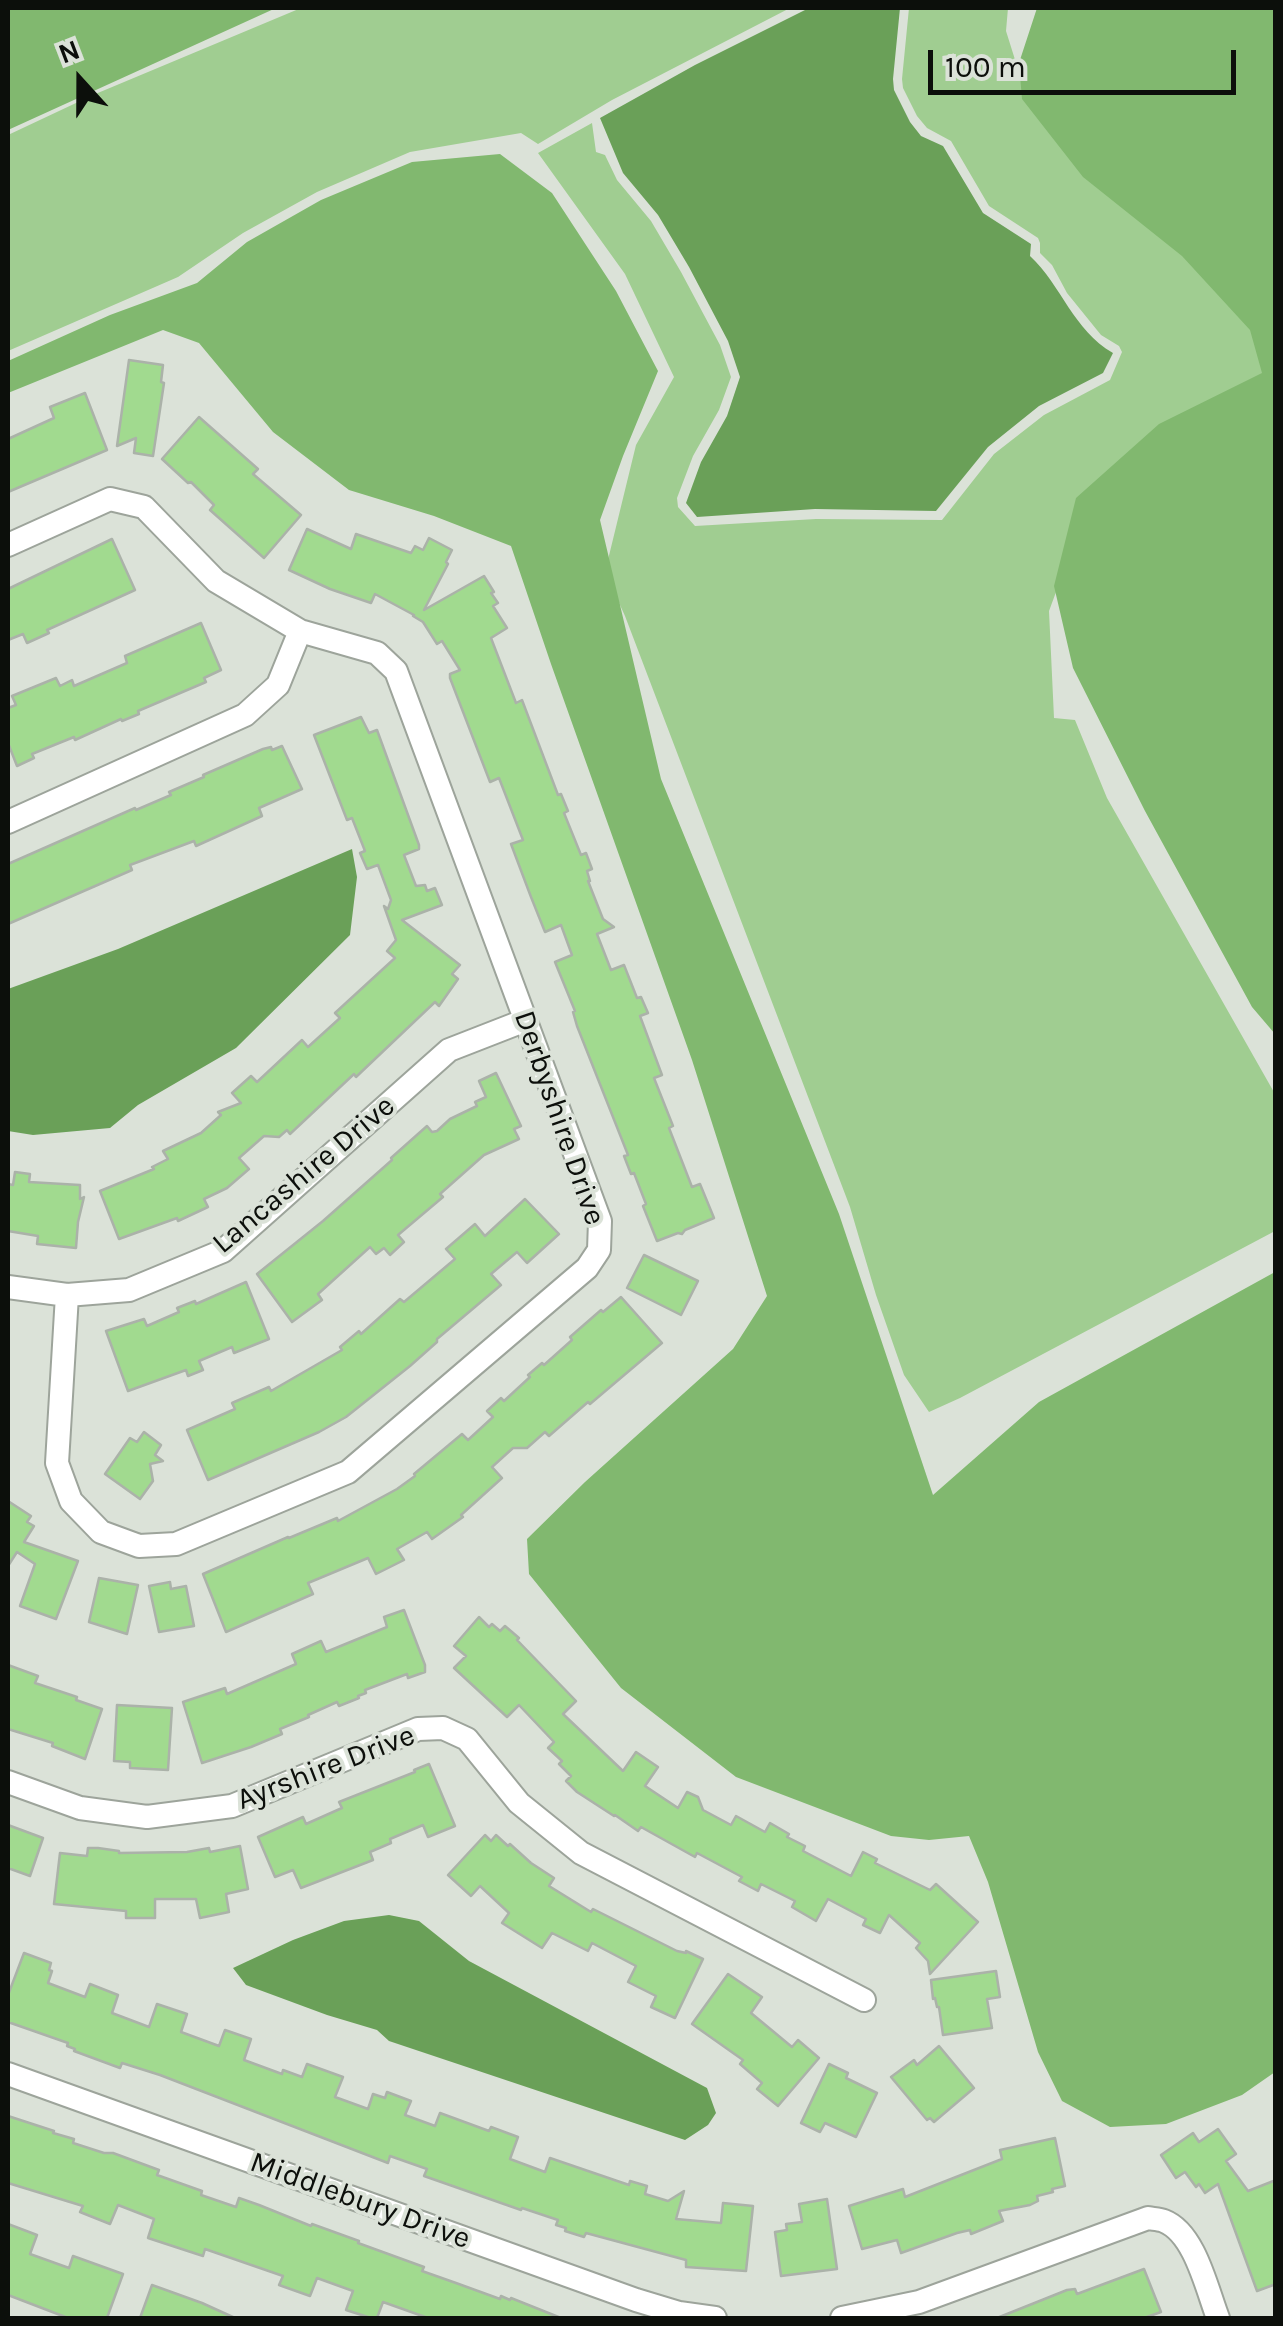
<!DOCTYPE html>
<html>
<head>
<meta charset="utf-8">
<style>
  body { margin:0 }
  #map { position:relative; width:1283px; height:2326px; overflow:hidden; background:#dbe2d8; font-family:Karla,sans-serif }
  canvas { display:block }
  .frame { position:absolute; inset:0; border:10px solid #0c0f0b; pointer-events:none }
  .north { position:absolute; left:30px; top:30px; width:100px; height:100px; -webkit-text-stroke:8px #dbe2d8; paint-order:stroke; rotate:339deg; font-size:28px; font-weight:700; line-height:40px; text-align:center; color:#0c0f0b }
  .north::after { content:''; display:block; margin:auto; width:35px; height:45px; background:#0c0f0b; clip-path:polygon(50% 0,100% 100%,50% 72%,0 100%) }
  .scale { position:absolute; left:928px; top:50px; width:308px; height:45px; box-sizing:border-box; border:5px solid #0c0f0b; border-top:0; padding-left:12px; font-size:30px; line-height:35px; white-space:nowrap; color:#0c0f0b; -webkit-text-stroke:8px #dbe2d8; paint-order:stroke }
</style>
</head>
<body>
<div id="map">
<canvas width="1283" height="2326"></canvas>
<div class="frame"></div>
<div class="north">N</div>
<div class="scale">100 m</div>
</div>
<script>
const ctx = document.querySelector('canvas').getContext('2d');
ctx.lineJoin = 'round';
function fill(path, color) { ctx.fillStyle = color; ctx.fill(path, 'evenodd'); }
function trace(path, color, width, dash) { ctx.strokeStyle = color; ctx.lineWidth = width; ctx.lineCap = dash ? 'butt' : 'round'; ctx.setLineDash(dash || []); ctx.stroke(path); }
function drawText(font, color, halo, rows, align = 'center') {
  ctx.font = font + ' Karla,sans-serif'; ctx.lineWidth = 8; ctx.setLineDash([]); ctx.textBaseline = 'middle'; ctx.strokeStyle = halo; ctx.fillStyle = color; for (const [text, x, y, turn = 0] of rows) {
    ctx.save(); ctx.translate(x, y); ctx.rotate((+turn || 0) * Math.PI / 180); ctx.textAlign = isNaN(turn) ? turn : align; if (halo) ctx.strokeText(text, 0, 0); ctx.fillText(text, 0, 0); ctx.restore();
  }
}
const green = new Path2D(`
  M301,8H790L612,100L538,144L521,133L410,152L317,192L243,233L178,277L8,351V135L93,95Z
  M909,8H1008L1006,31L1028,101L1219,287L1254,330L1267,364L1259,430L1069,557L1049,611L1054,718L1075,720L1107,798L1275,1094V1231L960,1398L929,1412L904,1375L876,1295L850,1207L625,616L605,572L636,445L674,377L625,274L538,153L592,123L596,152L605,155L617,180L651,221L681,272L720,345L731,377L719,410L693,456L677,498L678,507L695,526L816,519L942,520L994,454L1044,415L1110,380L1122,352L1119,346L1101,335L1067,293L1052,265L1040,253V243L1038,238L989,206L951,141L927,128L917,116L903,88L902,79Z`);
const forest = new Path2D(`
  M8,8H276L8,130Z
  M1037,8H1275V1034L1252,1007L1145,811L1073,668L1054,586L1076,498L1159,424L1262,373L1250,330L1182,256L1083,177L1022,99L1019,63Z
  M500,154L552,193L616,291L658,371L623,456L600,520L661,779L839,1214L933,1495L1039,1402L1275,1272V2072L1242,2095L1166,2124L1110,2127L1062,2101L1038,2052L988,1882L969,1836L929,1840L891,1836L736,1777L621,1688L529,1574L527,1539L585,1482L733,1349L767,1296L692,1060L551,664L511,546L434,516L349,490L273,432L199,343L163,330L8,393V361L110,315L197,283L247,242L321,200L412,162Z`);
const water = new Path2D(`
  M809,8H900L893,79L894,90L910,122L921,136L943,146L983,213L1031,244L1030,256C1062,286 1073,330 1113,353L1103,373L1039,406L988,447L936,511L815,509L697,517L686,503L701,462L727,416L740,377L728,341L689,267L658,215L623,173L600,118L695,65Z
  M352,849L357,877L350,935L236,1048L138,1105L110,1128L33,1135L8,1131V989L118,949Z
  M389,1915L419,1921L469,1961L707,2088L716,2113L708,2125L685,2140L389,2041L377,2030L327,2015L246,1985L233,1968L293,1940L344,1921Z`);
const building = new Path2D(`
  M129,360L163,365L161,382L164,383L153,456L134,453L136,438L117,446Z
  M85,393L107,450L8,492V439L54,418L50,407Z
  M199,417L258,469L253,474L301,515L264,558L210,510L214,505L191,482L188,483L162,459Z
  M307,529L351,549L356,534L411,553L415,546L423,550L429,538L452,550L446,562L448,564L424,610L484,576L494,592L491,593L498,603L493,606L507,628L491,638L516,703L522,700L558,795L561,794L568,811L564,813L581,855L586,853L592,869L587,871L590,881H588L603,919L614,927L597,934L611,970L624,965L637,998L641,997L648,1013L640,1016L662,1075L654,1078L673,1126L669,1128L692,1187L700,1184L714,1218L685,1230L682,1234L678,1233L657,1241L643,1206L646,1204L634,1173L631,1174L624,1156L628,1155L577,1026L573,1012L575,1011L555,962L572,955L561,925L545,932L531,897L511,844L523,840L499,778L490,782L450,678V674L460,670L442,641L437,644L423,622L413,616L414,615L375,594L371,603L330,589L289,570Z
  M112,539L135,590L47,630L49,633L27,643L23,634L8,640V589Z
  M201,623L221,670L204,678L206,682L138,711L139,714L122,721L121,719L75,740L74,737L32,754L34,758L17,766L8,743V708L16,705L12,696L56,678L60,686L72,680L74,686L127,663L125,656Z
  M361,717L369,733L377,730L419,845V849L404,855L416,886L425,885L427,891L435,888L442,905L402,920L460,965L452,974L458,979L439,1006L435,1002L356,1077L354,1074L290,1134L287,1130L279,1137L264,1136L239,1158L249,1169L227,1188L204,1199L208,1207L178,1221L177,1218L119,1239L100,1191L154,1169L152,1167L168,1159L163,1151L201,1133L221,1115L218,1112L241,1103L232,1093L251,1076L257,1082L302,1040L308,1047L340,1018L335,1013L395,958L387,951L396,940L384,906L388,909L391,900L378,865L367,869L360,853L365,851L352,818L347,820L314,735Z
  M282,746L302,789L259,808L262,816L196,846L194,841L130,865L132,870L8,924V864L135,808L136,810L171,795L169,792L204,777L203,775L263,749L271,747L272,750Z
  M496,1073L521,1126L514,1129L519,1139L484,1155L440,1194L443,1197L398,1235L404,1242L390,1255L384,1248L376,1254L370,1247L318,1294L322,1300L292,1322L257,1274L323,1221L392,1160L391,1158L427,1126L432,1132L437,1131L450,1119L477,1106L475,1102L486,1097L479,1081Z
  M15,1172L30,1174L29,1182L80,1185V1199L84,1197L78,1222L76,1248L37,1244L38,1236L8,1231V1184L13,1185Z
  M525,1199L559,1234L527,1263L517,1252L491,1274L501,1285L437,1339V1342L410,1366L346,1417L319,1432L208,1480L187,1430L235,1409L232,1403L269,1387L271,1391L342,1350L340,1347L359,1331L361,1334L400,1299L404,1302L455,1259L446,1249L475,1224L485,1236Z
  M644,1255L698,1281L681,1315L627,1288Z
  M246,1282L269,1339L234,1353L232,1347L199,1361L203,1370L188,1376L186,1370L128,1391L106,1331L144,1319L147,1326L179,1312L177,1308L195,1301L196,1304Z
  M621,1297L662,1343L590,1404L588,1402L549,1436L545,1432L527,1448H513L492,1467L502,1478L461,1515L463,1517L432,1539L427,1532L397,1549L404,1560L376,1574L368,1558L308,1583L313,1594L226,1632L203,1574L288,1537L289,1538L337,1518L338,1521L397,1489L415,1476L414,1474L462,1434L468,1440L493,1417L487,1411L501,1398L504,1401L530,1377L528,1375L542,1363L544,1365L572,1340L570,1337L601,1310L603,1312Z
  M144,1432L161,1445L155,1455L163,1461L150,1464L153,1481L140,1499L105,1474L130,1438L137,1442Z
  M8,1501L31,1516L27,1522L34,1526L24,1542L78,1561L56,1619L20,1606L35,1564L17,1552L8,1566Z
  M99,1578L138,1585L127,1634L89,1622Z
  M170,1582L171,1589L186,1586L194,1626L159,1632L149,1586Z
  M404,1610L425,1665V1672L408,1678L407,1674L365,1690L366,1693L358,1696L359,1698L339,1706L337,1702L308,1715L309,1717L280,1729L282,1734L251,1747L202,1763L183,1702L225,1688L227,1694L296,1664L292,1654L321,1641L326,1652L387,1627L384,1617Z
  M479,1617L489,1627L492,1624L500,1631L505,1626L519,1638L517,1640L576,1701L563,1714L623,1771L636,1752L658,1767L645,1786L678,1808L687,1792L698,1797L703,1810L731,1825L736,1816L765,1832L770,1823L789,1834L787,1837L805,1846L803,1851L851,1876L863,1852L877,1859L875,1863L930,1890L936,1884L978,1922L930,1974L928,1961L916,1948L920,1943L889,1915L880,1933L863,1925L866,1919L828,1899L816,1921L792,1907L795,1901L761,1884L758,1891L739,1881L742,1877L697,1853L695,1857L641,1827L638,1831L615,1815L614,1816L577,1792L566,1781L571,1776L559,1764L562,1761L548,1748L554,1742L519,1705L507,1717L454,1668L466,1656L454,1646Z
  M8,1665L38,1676L35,1683L77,1697L76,1700L102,1709L85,1759L52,1746L53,1743L8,1729Z
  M117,1705L172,1708L168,1770L130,1768V1762L114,1761Z
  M429,1764L455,1826L428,1837L423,1825L390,1839L391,1843L370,1852L373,1860L301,1888L293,1870L275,1877L258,1837L303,1817L306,1824L342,1808L339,1802L415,1772L414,1770Z
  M8,1825L43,1838L30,1876L8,1868Z
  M485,1835L491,1841L496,1835L508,1846L510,1844L531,1863L554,1878L549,1886L591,1912L593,1909L677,1951L686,1953V1951L703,1959L675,2018L651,2007L656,1996L628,1982L636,1966L592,1943L588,1951L552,1933L542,1948L502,1923L509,1913L480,1886L471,1896L448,1875Z
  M240,1846L248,1889L226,1894L229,1912L200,1918L196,1899H155V1918H126V1911L54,1904L60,1853L87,1856L88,1848H98L119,1851V1853L187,1852L209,1848L210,1852Z
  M24,1953L51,1963L49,1970L52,1971L48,1983L85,1997L90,1984L118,1995L112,2013L149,2027L157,2004L187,2014L181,2032L219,2046L225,2030L251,2039L244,2060L282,2074L283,2070L302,2077L307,2064L343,2077L335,2097L368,2109L373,2094L385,2098L387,2092L411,2101L405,2115L435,2126L440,2113L489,2131L491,2127L518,2137L510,2159L545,2172L550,2158L629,2185L630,2181L647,2186L645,2194L668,2201L684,2191L676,2219L721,2223L723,2203L753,2206L746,2271L686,2267V2260L586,2233L584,2237L565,2231L566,2228L556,2225L558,2220L522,2208L521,2210L424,2176L427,2169L390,2156L388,2163L160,2075L122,2063L120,2068L74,2051L75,2049L67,2046L68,2043L8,2022V1995Z
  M996,1971L1000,1997L987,1999L992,2028L943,2035L939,2007H937L935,1998L933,1999L931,1980Z
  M728,1974L762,1997L751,2013L792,2047L798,2040L819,2058L778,2106L757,2089L762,2083L740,2064L743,2060L692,2024Z
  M939,2046L974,2088L934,2122L930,2118L927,2120L891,2077L914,2060L917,2065Z
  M829,2064L848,2073L846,2078L877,2093L856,2137L825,2123L820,2132L801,2123Z
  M8,2116L54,2131L53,2133L74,2139L73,2143L104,2153H113L159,2170L157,2175L202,2191L201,2195L236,2207L239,2198L259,2205L311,2226L312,2224L359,2241L358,2243L424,2267L422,2271L456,2283L500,2299L501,2296L510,2300L511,2298L561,2318H428L383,2302L377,2318H371L346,2310L353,2291L317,2278L310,2296L279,2285L283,2276L205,2249L203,2256L148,2238L154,2219L118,2205L110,2224L80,2212L83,2206L8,2183Z
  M1218,2129L1236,2154L1226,2161L1248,2191L1276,2180V2284L1257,2291L1218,2184L1205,2193L1199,2184L1196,2187L1185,2172L1176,2178L1161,2155L1193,2133L1199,2142Z
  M1055,2138L1065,2186L1052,2189L1053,2192L1037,2196L1038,2201L1030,2205L999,2211L1003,2221L971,2234L970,2230L957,2233L901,2253L897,2240L862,2249L849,2206L903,2189L905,2197L1002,2159L1000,2150Z
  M827,2199L837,2269L781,2276L775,2232L787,2230L786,2224L802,2222L799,2204Z
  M8,2224L37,2235L30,2254L69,2268L73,2256L123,2274L107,2318H68L8,2295Z
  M1144,2269L1161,2312L1144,2318H997L1067,2290L1075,2289L1077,2294Z
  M152,2285L202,2303L235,2318H140Z`);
const minor = new Path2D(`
  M8,545L110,499L144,507L216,581L300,631L377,653L396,671L600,1221L599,1250L587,1268L348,1472L176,1544L139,1546L101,1532L71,1501L57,1463L67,1295
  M8,822L245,715L278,685L300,631
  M8,1287L67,1295L129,1290L223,1251L449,1050L526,1020
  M8,1782L80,1808L147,1817L232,1806L418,1729L443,1728L467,1739L519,1803L581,1853L864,2000
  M8,2074L636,2300L679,2313L715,2318
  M842,2318L919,2302L1148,2218C1153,2219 1159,2219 1164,2221C1195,2233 1207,2290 1218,2318`);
const streetNames = [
  ["Derbyshire Drive",559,1118,71],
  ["Lancashire Drive",304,1175,-40],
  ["Ayrshire Drive",326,1768,-21],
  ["Middlebury Drive",360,2201,20]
];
fill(green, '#a0cd91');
fill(forest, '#81b86f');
fill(water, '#6aa058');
fill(building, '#a1da8f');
trace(building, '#abb2a9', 2.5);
trace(minor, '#9da49b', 26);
trace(minor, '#fff', 22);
drawText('30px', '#0c0f0b', '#dbe2d8', streetNames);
</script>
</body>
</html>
